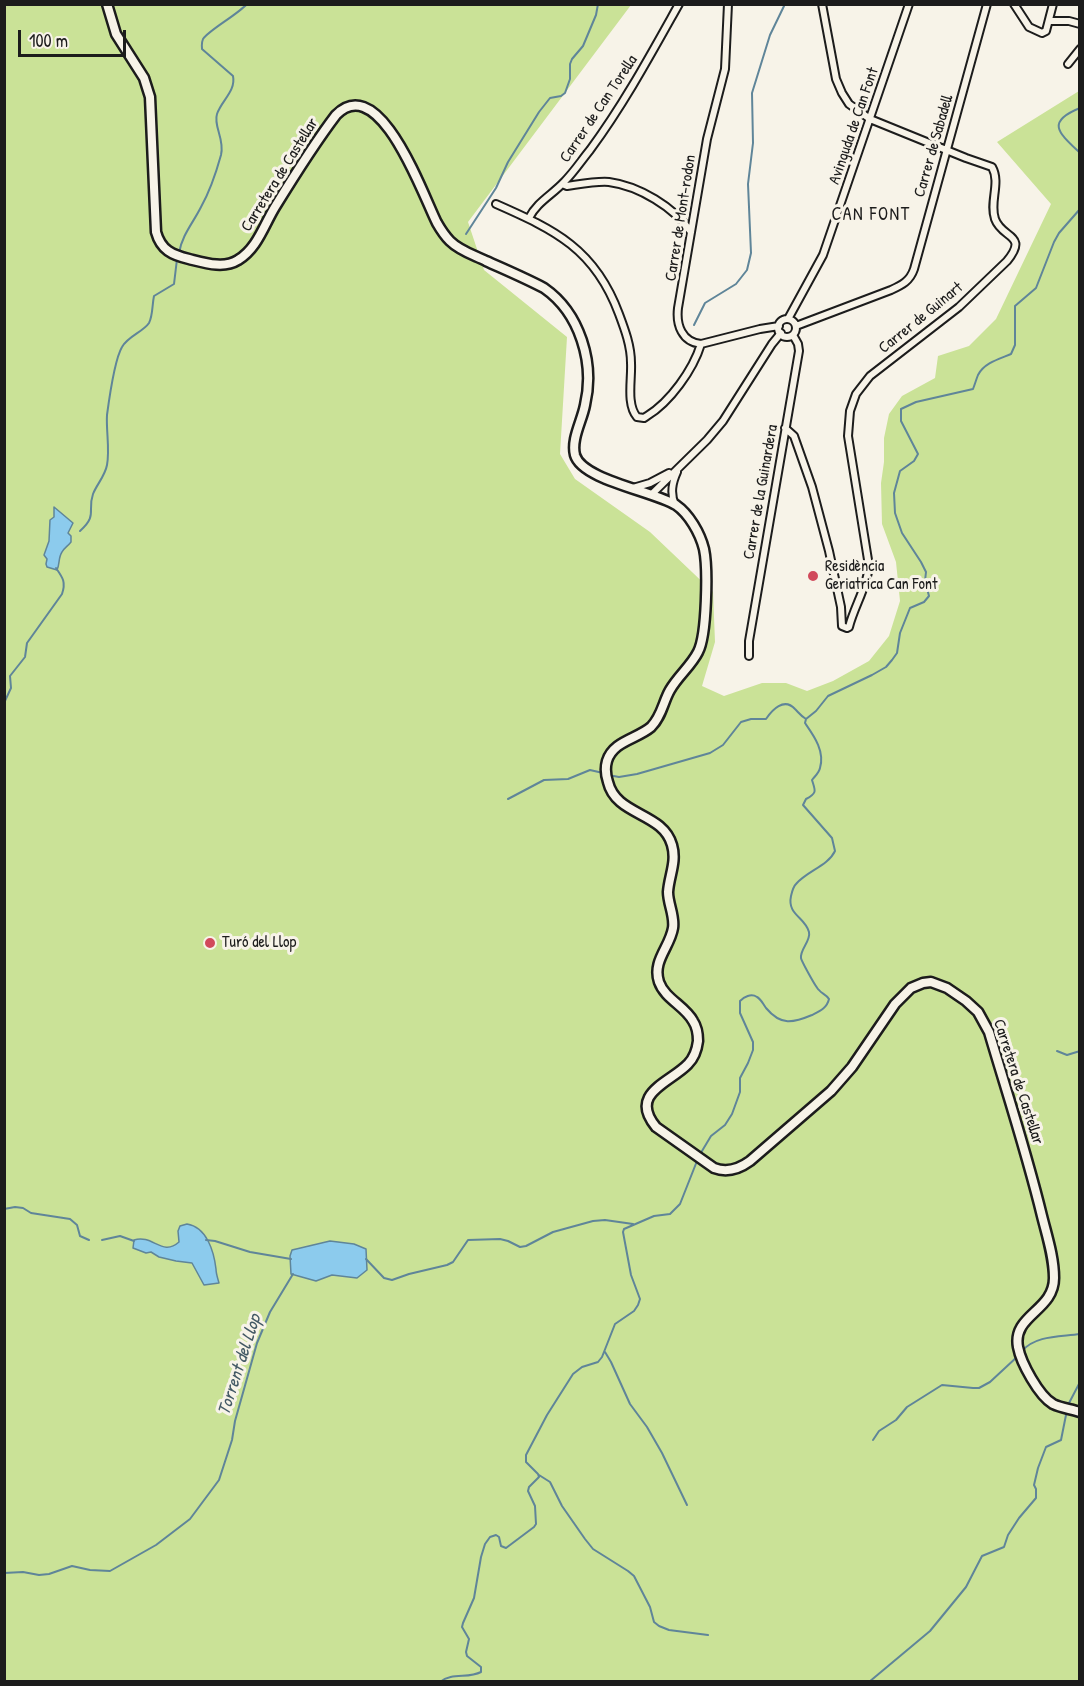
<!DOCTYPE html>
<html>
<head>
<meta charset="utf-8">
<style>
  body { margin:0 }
  #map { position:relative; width:1084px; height:1686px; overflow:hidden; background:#f7f3e8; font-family:"Patrick Hand",sans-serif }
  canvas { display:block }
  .frame { position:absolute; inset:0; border:6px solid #1c1c1c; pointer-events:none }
  .scale { position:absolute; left:18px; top:30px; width:108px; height:27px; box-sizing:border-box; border:3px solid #1c1c1c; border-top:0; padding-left:8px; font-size:18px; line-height:21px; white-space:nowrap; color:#1c1c1c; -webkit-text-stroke:4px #f7f3e8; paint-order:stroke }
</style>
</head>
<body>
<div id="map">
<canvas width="1084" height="1686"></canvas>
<div class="frame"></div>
<div class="scale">100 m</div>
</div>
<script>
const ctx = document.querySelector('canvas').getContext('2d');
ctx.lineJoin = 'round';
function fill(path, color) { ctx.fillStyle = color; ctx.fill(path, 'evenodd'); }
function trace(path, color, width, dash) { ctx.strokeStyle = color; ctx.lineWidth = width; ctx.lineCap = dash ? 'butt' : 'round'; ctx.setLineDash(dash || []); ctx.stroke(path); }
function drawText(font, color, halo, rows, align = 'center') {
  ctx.font = font + ' "Patrick Hand",sans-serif'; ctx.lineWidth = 6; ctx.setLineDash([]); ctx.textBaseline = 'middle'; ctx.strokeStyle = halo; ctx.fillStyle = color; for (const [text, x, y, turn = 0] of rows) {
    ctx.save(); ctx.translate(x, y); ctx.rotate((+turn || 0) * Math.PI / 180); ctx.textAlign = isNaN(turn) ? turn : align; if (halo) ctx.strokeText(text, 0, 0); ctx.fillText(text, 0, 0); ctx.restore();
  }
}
const green = new Path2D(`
  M4,5H631L468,222L484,270L567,337L560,454L575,479L650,532L713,592L715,642L702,686L724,696L762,683H786L807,691L833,681L869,661L889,636L900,601L896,562L882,524L881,483L884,462V438L889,414L902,396L935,378L938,356L969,346L996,319L1051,204L997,142L1079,91V1681H5Z`);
const water = new Path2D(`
  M54,507L73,523L68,533L71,536V542C68,546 64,548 62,552C58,558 60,564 57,570L47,567L46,564L47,559L44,555L49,541L50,520L54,517Z
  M187,1224C207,1227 214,1252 216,1269C216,1274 218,1279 219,1283L204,1285L192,1263L176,1261L159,1257L151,1252L146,1253L133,1248L134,1240C153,1234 162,1257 179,1242L178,1231L180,1226Z
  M330,1241L354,1244L366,1249L367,1270L357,1278L332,1275L316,1281L291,1274L290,1256L292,1250Z`);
const stream = new Path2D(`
  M1080,108C1045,122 1059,133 1080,153
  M466,234L496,188L508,162L539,112L550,98L561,96L565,93L570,79V64L572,59L583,46L596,15L598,4
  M179,253C182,235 193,223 201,207C210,191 216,173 221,155C225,139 213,126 217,114C222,100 236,91 233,76L202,49C202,44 201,44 203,39C209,30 237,15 247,4
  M694,325L705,303L736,284L747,270L751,253L748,184L753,143L752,93L770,35L785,4
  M80,531C98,515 87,511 93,494C97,484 105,476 107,465C110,449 106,431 107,415C109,400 115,359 122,347C128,336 143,332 149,323C153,315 152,305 154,296L174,284L177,259
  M4,703L11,688L10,676L25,657L27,643L62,594C66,582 63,578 56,568
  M608,775L619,777L637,774L710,753L723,745L741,722L751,719H766C772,710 784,697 795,709C799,713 801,716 806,719L816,711L828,696L872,675L886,667L892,660L897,653L900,633L910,608L924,602L929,596L925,581L926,572L921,562L902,533L895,513L894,493L900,471L914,461L918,454L901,421V409L916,402L973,389C975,384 976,380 978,375C984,363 999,359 1011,354L1015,345V306L1036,288L1054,242L1059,233L1080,209
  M508,799L544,780L568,779L590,770L603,773
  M1057,1051L1067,1055L1080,1051
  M699,1156L711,1136L725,1125L732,1114L740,1092V1078L748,1063L753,1050V1042L740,1013V1001C744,997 751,993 757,997C761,999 763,1004 766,1008C781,1026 793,1023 812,1015C820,1011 827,1008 829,999C826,994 822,994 819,990C816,988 801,960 801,958C800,949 811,941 809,932C805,917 787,915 791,896C792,892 793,887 796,884C807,871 828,866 835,851L832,838L803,805L806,799C818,793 815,790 812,780C815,776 819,773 820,768C825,751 814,736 805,723L806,719
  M4,1209L15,1207L23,1208L31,1213L70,1219L77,1225L80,1236L89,1240
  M102,1240L120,1236L134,1241
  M206,1240L215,1241L250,1252L291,1259
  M366,1259L384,1278L392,1280L409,1274L447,1265L453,1262L468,1240L500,1239L508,1241L520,1247L526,1246L553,1232L593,1221L605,1220L633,1224
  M1022,1351C1036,1335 1060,1337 1080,1334
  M605,1352L611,1362L630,1404L647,1427L662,1453L687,1505
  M1068,1405L1080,1382
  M873,1440L879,1431L896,1420L907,1407L942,1385L973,1388H979L990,1382L1018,1356
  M539,1475L550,1482L562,1506L585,1539L593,1549L628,1571L634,1576L650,1607L654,1622L659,1626L669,1630L708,1635
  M4,1573L23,1572L39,1575L49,1574L72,1566L90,1570L110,1571L156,1545L190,1519L219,1480L232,1440L235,1421L257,1343L270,1312L293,1274
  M440,1682C452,1672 468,1679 481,1672V1667L467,1656L466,1652L469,1639L462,1627L463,1623L474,1598L481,1557L485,1544L490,1537L496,1535L499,1537L501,1546L506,1548L534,1527L536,1524L535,1506L528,1491L529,1487L539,1477L538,1474L526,1462V1455L547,1415L573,1374L582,1367L598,1362L602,1357L615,1324L634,1311L638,1305L640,1299L631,1275L623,1232L624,1229L654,1216L670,1214L680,1204L697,1161
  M869,1682L930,1631L966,1587L982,1556L1004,1547L1008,1535L1019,1518L1036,1498V1489L1034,1485L1038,1468L1046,1447L1061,1440L1067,1410`);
const street = new Path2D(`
  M728,4L725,69L707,139L678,308C676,325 682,342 701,344L760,329L779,326
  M1014,4L1029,27L1042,33L1046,31L1053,4
  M1049,21H1069L1080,24
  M1068,64L1080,49
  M562,184L567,186C581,184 596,181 609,182C639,186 674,207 691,232
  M496,204C555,230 595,249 619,314C625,330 631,346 631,363C632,379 626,404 637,417L644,418L647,416C670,402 693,370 701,344
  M529,218C537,202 552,195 564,182C574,172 581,161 590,150C624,104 651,54 679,4
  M788,319L823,255L909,4
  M778 328a9 9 0 1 1 18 0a9 9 0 1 1-18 0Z
  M796,326L891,290C902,285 910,281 914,269L987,4
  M785,428L794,436L812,487L829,551L841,607L842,626L847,628L849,627C854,607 867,587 869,566L848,436L850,411L856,394L870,376L959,307L1007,261C1029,234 1002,239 995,219C989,202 1001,183 992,167L966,158L870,119L849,104L842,93L836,79L822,4
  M633,488L650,483L669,473
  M652,494L707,440L723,421L772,344L781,333
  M675,505C670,493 672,483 677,472
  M749,656V641L799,351L798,344L793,335`);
const secondary = new Path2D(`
  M107,4L116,34L144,78L150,97L156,232C161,250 172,255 189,259C205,263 224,269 238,260C257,249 264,225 275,207C294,176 314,144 336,115C380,70 424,198 437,223C441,230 445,236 450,241C460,251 474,255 486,261C506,270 525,278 544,288C580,313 595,363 585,405C582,421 571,439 575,455C582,480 653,491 676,505C689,514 700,533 704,549C708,568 707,635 698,652C691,666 678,676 670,690C663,702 662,716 651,727C637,739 613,741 607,761C605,768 606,776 608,782C616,816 663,812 672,845C677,862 669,876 668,892C668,904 675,916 673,928C670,947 652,961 659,982C665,999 685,1006 693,1021C697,1027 698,1034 698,1041C697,1049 694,1058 688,1064C670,1083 628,1093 656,1127L714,1168C727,1173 739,1169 750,1161L831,1091L852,1067L895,1004L911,988L923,983L931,982L947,988L966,1001L978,1012L989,1032C1007,1093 1027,1154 1042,1216C1047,1236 1054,1257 1054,1278C1054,1311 1012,1315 1018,1347C1021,1363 1039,1396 1053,1404C1061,1408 1071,1409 1080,1412`);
const markers = [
  [813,576,6,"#d1495b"],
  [210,943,6,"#d1495b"]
];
const streetNames = [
  ["Carrer de Can Torella",599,109,-56],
  ["Avinguda de Can Font",854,126,-71],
  ["Carrer de Sabadell",934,146,-74],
  ["Carretera de Castellar",280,175,-58],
  ["Carrer de Mont-rodon",681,218,-81],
  ["Carrer de Guinart",921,318,-39],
  ["Carrer de la Guinardera",761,492,-80],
  ["Carretera de Castellar",1018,1082,72]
];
const poiNames = [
  ["Residència",825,567],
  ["Geriatrica Can Font",825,585],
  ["Turó del Llop",222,943]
];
const neighbourhoodNames = [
  ["CAN FONT",871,215]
];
const waterNames = [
  ["Torrent del Llop",240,1365,-72]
];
fill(green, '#cae297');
fill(water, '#8ccbed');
trace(water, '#5f8599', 1.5);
trace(stream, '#5f8599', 2);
trace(street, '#1c1c1c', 10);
trace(secondary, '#1c1c1c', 13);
trace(street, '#f7f3e8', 6);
trace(secondary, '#f7f3e8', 8);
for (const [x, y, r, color] of markers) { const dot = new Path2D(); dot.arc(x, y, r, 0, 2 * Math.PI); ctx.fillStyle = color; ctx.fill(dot); trace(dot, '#f7f3e8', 2); }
drawText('16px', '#1c1c1c', '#f7f3e8', streetNames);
drawText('16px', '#1c1c1c', '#f7f3e8', poiNames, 'left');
ctx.letterSpacing = '1.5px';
drawText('18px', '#1c1c1c', '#f7f3e8', neighbourhoodNames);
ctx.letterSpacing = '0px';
drawText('italic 18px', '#435965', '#f7f3e8', waterNames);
</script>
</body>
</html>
